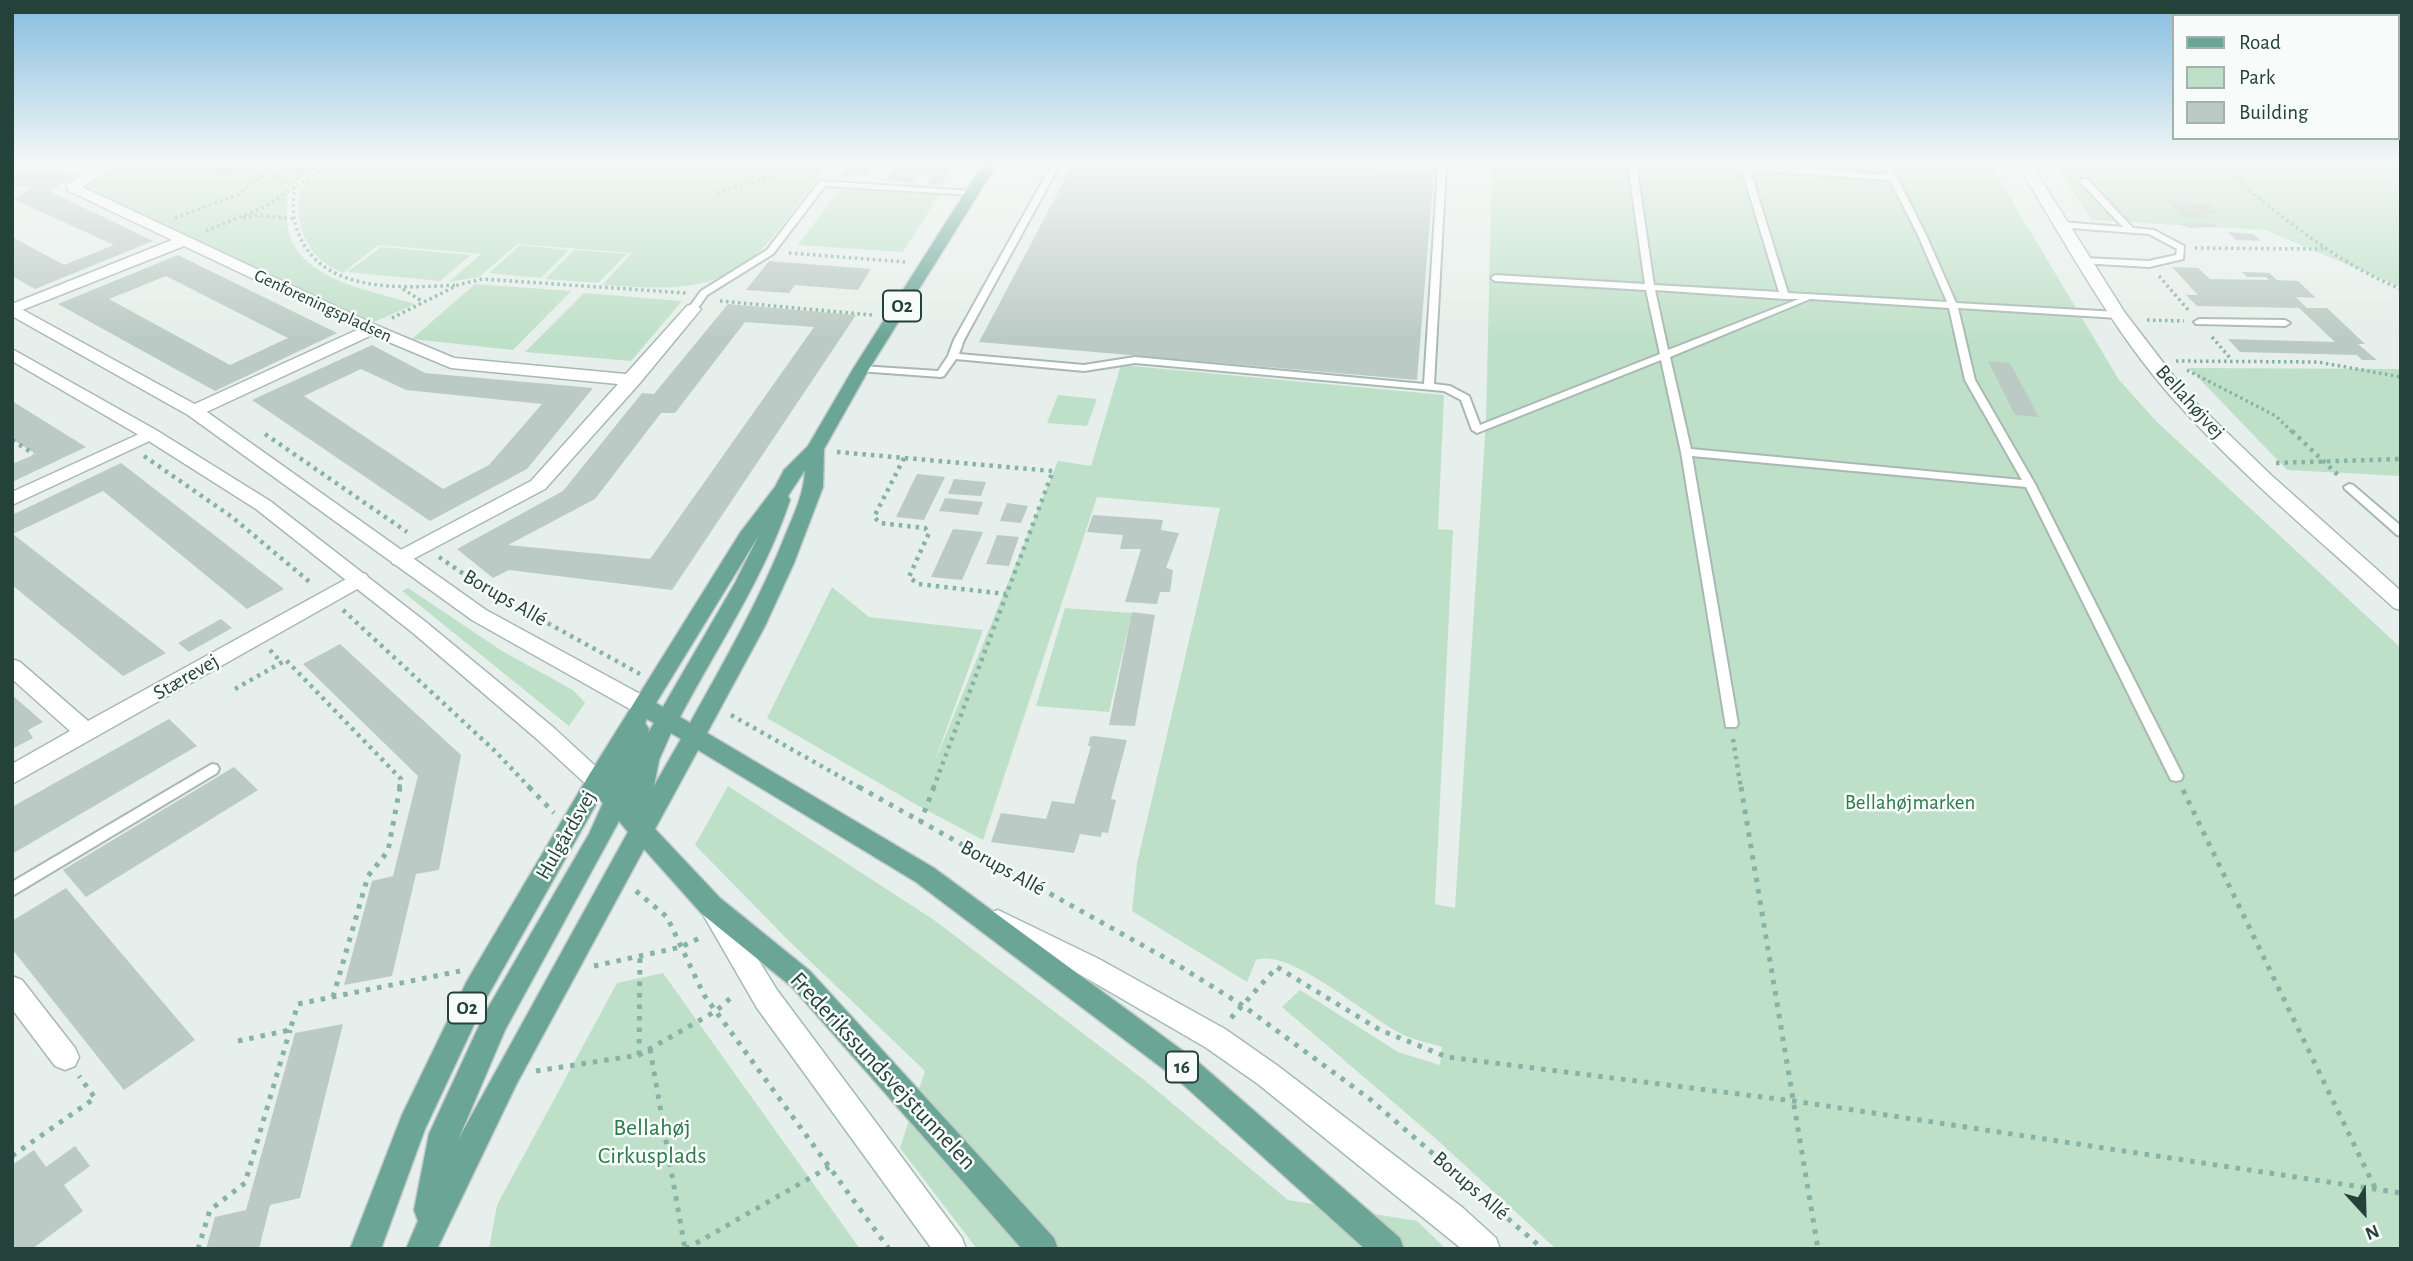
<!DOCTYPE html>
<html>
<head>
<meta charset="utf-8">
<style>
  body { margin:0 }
  #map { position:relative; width:2413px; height:1261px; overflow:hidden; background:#e6efeb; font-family:"Alegreya Sans",sans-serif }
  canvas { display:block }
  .frame { position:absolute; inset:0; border:14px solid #24423a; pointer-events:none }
  .legend { position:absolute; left:2172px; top:14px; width:228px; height:126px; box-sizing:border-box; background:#f7fbf9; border:2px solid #a3b1ad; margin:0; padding:9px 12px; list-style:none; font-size:21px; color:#24423a }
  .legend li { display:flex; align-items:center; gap:14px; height:35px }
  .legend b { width:35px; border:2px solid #a3b1ad }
  .north { position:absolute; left:2329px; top:1177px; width:70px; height:70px; -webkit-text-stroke:5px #f7fbf9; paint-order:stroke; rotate:158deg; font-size:19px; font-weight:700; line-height:28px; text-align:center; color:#24423a }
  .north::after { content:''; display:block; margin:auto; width:24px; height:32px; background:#24423a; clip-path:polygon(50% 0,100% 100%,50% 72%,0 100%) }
</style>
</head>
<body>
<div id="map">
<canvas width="2413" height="1261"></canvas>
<div class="frame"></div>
<ul class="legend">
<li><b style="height:9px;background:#6aa596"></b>Road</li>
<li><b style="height:19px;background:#bfe0c8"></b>Park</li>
<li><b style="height:19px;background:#bbcac4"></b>Building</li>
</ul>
<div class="north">N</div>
</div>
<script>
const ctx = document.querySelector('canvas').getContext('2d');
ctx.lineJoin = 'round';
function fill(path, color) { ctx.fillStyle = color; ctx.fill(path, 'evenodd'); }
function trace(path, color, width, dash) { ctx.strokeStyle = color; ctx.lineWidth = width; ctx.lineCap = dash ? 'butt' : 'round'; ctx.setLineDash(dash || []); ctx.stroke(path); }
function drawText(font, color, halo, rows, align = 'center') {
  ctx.font = font + ' "Alegreya Sans",sans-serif'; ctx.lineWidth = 5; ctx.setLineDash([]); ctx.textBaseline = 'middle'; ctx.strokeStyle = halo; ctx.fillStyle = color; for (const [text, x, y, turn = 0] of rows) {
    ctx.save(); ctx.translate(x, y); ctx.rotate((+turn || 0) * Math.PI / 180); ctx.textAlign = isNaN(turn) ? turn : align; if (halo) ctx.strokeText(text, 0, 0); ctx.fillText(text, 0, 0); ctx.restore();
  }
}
const green = new Path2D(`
  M122,164H326L306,174L288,188C287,203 285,222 290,237C307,282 374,291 415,304L374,322L82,188Z
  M337,164H824V165L818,179C798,203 775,239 752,258C711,295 652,288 602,285L632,253L518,244L479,277L449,282L481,254L378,245L343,273C305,258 292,223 302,184Z
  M1492,164H1990L2119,380L2157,422L2401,648V1249H1556L1434,1137L1282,1007L1300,990L1398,1052L1440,1065L1442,1047C1430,1043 1417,1041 1406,1036C1370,1020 1291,947 1256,960L1247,982L1132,911L1137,863L1220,508L1097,497L983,840L917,805L767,718L832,587L869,617L983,630L933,766L1058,461L1091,466L1121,365L1444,395L1438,529L1453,530L1435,904L1455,908L1486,421Z
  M2055,164H2401V287L2265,230L2092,220Z
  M840,189L939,195L903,252L798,245Z
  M520,245L569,250L541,278L489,273Z
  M381,247L471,255L440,281L347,272Z
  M574,250L627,254L598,283L545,279Z
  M475,284L571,291L513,350L412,339Z
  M584,293L682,301L631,361L525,352Z
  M2189,368L2401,369V476L2287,470Z
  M1058,395L1097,399L1087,426L1047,423Z
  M408,588L502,651L573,690L585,703L569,726L402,591Z
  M1065,608L1132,613L1109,712L1036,706Z
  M728,786L934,920L1143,1079L1288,1200L1417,1221L1446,1249H977L900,1148L925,1071L789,941L695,845Z
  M663,973L860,1249H489L497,1205L617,983Z`);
const building = new Path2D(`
  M849,164H940L954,166L941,185L927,184L934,173L922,172L914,183L885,181L893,169L873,168L867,176L839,178Z
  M1073,164H1322L1434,172L1417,380L979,342Z
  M12,171L48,173L42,177L55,173L78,175L49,191L153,241L35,289L12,276V237L64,265L114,245L13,199L34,187L12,186Z
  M2166,200L2210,205L2218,214L2201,213L2206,218L2182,217Z
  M2185,222L2215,224L2217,227L2190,228L2178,224H2186Z
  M2228,232L2253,234L2261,241L2236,240Z
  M178,255L337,333L215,391L58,304ZM166,276L288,338L230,365L109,299Z
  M769,261L871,269L858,290L795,285L789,293L746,290Z
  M2172,267L2198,268L2210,279L2269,280L2266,277H2247L2242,272L2269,273L2277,280L2298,281L2316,298L2296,297L2307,308H2327L2365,344H2358L2377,360H2362L2357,355L2240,352L2228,339L2335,342L2299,308L2197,306L2186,295H2198Z
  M728,304L856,315L672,590L509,570L493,578L457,549L563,491L642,393L654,394ZM745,322L814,327L650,559L508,545L595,499L661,413H675Z
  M372,345L425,373L593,388L527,469L430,521L252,400ZM361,369L406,390L542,404L489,465L443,489L304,396Z
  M1988,361L2010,363L2039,417L2015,415Z
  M12,401L86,447L12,482V464L36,454L12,439Z
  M121,463L284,589L247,609L103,491L13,534L166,653L123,676L12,585V515Z
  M917,474L945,477L924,520L896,517Z
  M954,479L986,482L981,496L948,494Z
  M945,498L983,502L978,515L939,511Z
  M1007,503L1028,506L1021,523L1000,521Z
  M1093,515L1163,520L1161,530L1179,533L1166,568L1173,570L1170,592H1160L1157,604L1125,602L1141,549H1120L1123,535L1087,532Z
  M953,529L983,532L962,580L931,577Z
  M997,535L1019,537L1009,566L986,564Z
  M1132,612L1155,615L1135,726L1109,725Z
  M221,619L232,628L189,652L178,643Z
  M340,644L461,755L439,870L416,874L392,976L344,985L372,881L393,876L418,776L303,664Z
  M12,695L43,722L28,730L33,738L12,749Z
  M169,719L197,746L12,854V807Z
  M1094,736L1127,740L1111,799L1116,800L1108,833L1102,832L1101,837L1080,834L1074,853L991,842L1001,813L1046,819L1052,801L1074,804L1091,746H1088L1090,737Z
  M234,767L258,790L86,897L63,870Z
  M66,888L195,1040L124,1090L12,949V921Z
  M343,1024L300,1198L270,1205L259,1249H206L215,1217L246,1210L295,1033Z
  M75,1146L90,1166L64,1185L83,1211L32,1249H12V1165L34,1150L46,1167Z`);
const pathFar2 = new Path2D(`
  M142,164L264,173L294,185C294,197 292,212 295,223C314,295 399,288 458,285
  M732,164L793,169
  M2224,164C2239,185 2260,199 2280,215C2318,244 2356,271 2401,289
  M272,175L318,167
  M717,193L776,175L827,164
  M175,218L239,194L278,164
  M243,218L259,215L294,219
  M206,231L264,207L330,164
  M2195,248L2323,249
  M789,253L906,262
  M2159,276L2190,312
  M403,289L423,302
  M720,301L872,315
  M392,318L458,285L482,279L686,293
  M2147,320L2184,321
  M2212,337L2231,359
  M2176,361L2318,362L2401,377
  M2187,370L2276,416L2293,433`);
const pathFar1 = new Path2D(`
  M2292,431L2339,476
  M265,434L407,532
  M12,440L34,454
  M837,452L1053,471L933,789
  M144,456L232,517L312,584
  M904,458L874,517L880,523L925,528L929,533L909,577L918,584L1006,594
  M2276,463L2401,459
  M439,557L484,588L640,674
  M343,610L495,751L531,789
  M270,650L281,662
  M235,689L286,660L401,779L399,789
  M731,715L862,789
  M1733,739L1741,789`);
const path = new Path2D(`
  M529,787L554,813
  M859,787L1176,964L1242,1005L1371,1100L1543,1249
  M1741,787L1818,1249
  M2183,790L2375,1188
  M920,823L934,787
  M636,891L667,917L704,995L889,1249
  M594,966L681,947L704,936
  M333,997L368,876L388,851L400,787
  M1231,1018L1277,967L1380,1030L1447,1057L1794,1101L2401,1193
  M238,1041L290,1030L298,1004L460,971
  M650,1049L685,1249
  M639,1055L640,956
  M536,1071L639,1055L716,1011L735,994
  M12,1156L95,1098L79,1076
  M198,1249L210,1210L245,1183L290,1030
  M686,1249L829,1167`);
const service = new Path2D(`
  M1052,164H1060L964,340L959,354L1084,365L1135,357L1424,384L1438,168L1414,166L1410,164H1443L1446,166L1434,384L1450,386L1469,396L1480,425L1660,354L1646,290L1495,281L1491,278L1495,275L1645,284L1628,164H1636L1654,285L1779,292L1742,170L1694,166L1690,164H1748L1888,175L1882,164H1890L1926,235L1956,303L2118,312L2123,315L2118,318L1958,308L1975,380L2035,484L2183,776L2181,780L2176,781L2171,780L2169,776L2026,487L1692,456L1738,724L1736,727H1726L1681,452L1661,360L1477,433L1472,430L1461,400L1444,391L1135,363L1084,371L956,359L944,376L941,377L858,371L856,369L861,366L938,371L948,356L954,340ZM1750,170L1890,180L1918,235L1947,302L1788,293ZM1655,290L1785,299H1799L1668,350ZM1810,299L1949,308L1965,380L2022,480L1691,449L1670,357Z
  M2081,179H2087L2133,228L2154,230L2184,246L2183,259L2149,267L2081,263V259L2084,258L2149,261L2176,255L2177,249L2149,234L2058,227L2057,225L2061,222L2123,227L2081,183Z
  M820,181L972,191L976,193L972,195L825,186L773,254L707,295L696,311H690L688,309L701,291L767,250Z
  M2199,319L2285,320L2290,323L2285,326L2196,324L2194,322Z
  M2349,484L2353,485L2401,526V536L2397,535L2345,489L2344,487Z
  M212,764L217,765L219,769L217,773L12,896V882Z`);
const minor = new Path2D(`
  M101,164H117L82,187L378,326L454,358L626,374L687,306L693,304L701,309L639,384L545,489L400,566L393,564L390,559L393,554L531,481L618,384L451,368L372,335L200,415H188L185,411L188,407L359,329L184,246L12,314V304L172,240L67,190V184Z
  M150,429L159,434L156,438L12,505V492Z
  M359,572L366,574L369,579L366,584L12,784V764L70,731L12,679V659L20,662L88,721Z
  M12,976L22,980L75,1048L79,1057L75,1066L65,1070L55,1066L12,1009Z`);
const tertiary = new Path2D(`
  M2017,164H2031L2125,313L2188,395L2271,475L2401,591V610L2394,608C2321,541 2243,477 2177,403C2114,334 2066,243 2017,164Z
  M12,304L200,407L486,610L653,701L656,707L653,713L645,715L637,713L472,620L188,415L12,316Z
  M12,349L156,430L270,501L427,623L554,728L605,775L609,781L605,787L597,790L589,787L538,740L413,633L256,509L144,438L12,361Z`);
const secondary = new Path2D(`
  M714,900L723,903L777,990L962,1238L966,1249H932L757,1008L701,911L705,903Z
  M998,910L1099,959L1225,1029L1278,1066L1463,1208L1496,1238L1500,1249H1462L1258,1084L1205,1047L1081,975L989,929L985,921L989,913Z`);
const primary = new Path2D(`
  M983,164H997L869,369L824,449L823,487L794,563L765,626L707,733L934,868L1198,1062L1400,1238L1404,1249H1365L1178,1080L916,882L698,750L655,829L720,898L810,971L1054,1238L1058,1249H1022L792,987L702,914L644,849L516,1085L437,1249H406L418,1221L414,1210L429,1134L485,1013L589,834L603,803L599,799L487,997L425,1129L381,1249H350L402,1115L467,981L589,775L740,533L775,487L784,470L808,446L853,369ZM805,470C804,494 794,514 785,536C759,601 724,662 690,723L680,717C718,645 764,578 790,500L788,496ZM759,535L735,583L663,707L656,703ZM647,719L654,723L648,733L649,729L645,723ZM671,733L681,739L654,786L659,760ZM619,821L628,832L458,1140L505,1030Z`);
const farStreetnames = [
  ["Genforeningspladsen",323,306,25]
];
const shields = [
  [902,306,38],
  [467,1008,38],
  [1182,1067,32]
];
const shieldNames = [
  ["O2",902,306],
  ["O2",467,1008],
  ["16",1182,1067]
];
const streetNames = [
  ["Bellahøjvej",2190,402,48],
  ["Borups Allé",505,598,30],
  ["Stærevej",186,677,-30],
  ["Hulgårdsvej",566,835,-60],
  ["Borups Allé",1003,868,29],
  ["Borups Allé",1471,1186,41]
];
const parkNames = [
  ["Bellahøjmarken",1910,803]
];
const nearStreetnames = [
  ["Frederikssundsvejstunnelen",883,1071,47]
];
const nearParknames = [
  ["Bellahøj",652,1128],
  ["Cirkusplads",652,1156]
];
fill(green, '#bfe0c8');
fill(building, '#bbcac4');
trace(service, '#a8b8b2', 4);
trace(minor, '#a8b8b2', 3);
trace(tertiary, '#a8b8b2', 3);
trace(secondary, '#a4bbb3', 3);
trace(primary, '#c2cac8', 3);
trace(pathFar2, '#86b3a5', 3.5, [2.5, 3.5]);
trace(pathFar1, '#86b3a5', 4.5, [3.5, 5]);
trace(path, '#86b3a5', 5, [4.5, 7]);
fill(service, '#fff');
fill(minor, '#fff');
fill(tertiary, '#fff');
fill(secondary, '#fff');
fill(primary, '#6aa596');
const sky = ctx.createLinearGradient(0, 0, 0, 340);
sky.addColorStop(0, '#84bce0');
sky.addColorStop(0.48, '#f4f8f6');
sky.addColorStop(1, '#f4f8f600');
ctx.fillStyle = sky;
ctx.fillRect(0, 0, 2413, 340);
drawText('18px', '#24423a', '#f7fbf9', farStreetnames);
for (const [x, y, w] of shields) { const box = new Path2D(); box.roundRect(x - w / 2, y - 15.5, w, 31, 5); ctx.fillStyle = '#f7fbf9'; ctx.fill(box); trace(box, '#24423a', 2); }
drawText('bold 19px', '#24423a', null, shieldNames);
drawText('21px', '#24423a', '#f7fbf9', streetNames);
drawText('21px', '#2d7a4b', '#f7fbf9', parkNames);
drawText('24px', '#24423a', '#f7fbf9', nearStreetnames);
drawText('24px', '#2d7a4b', '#f7fbf9', nearParknames);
</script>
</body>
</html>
